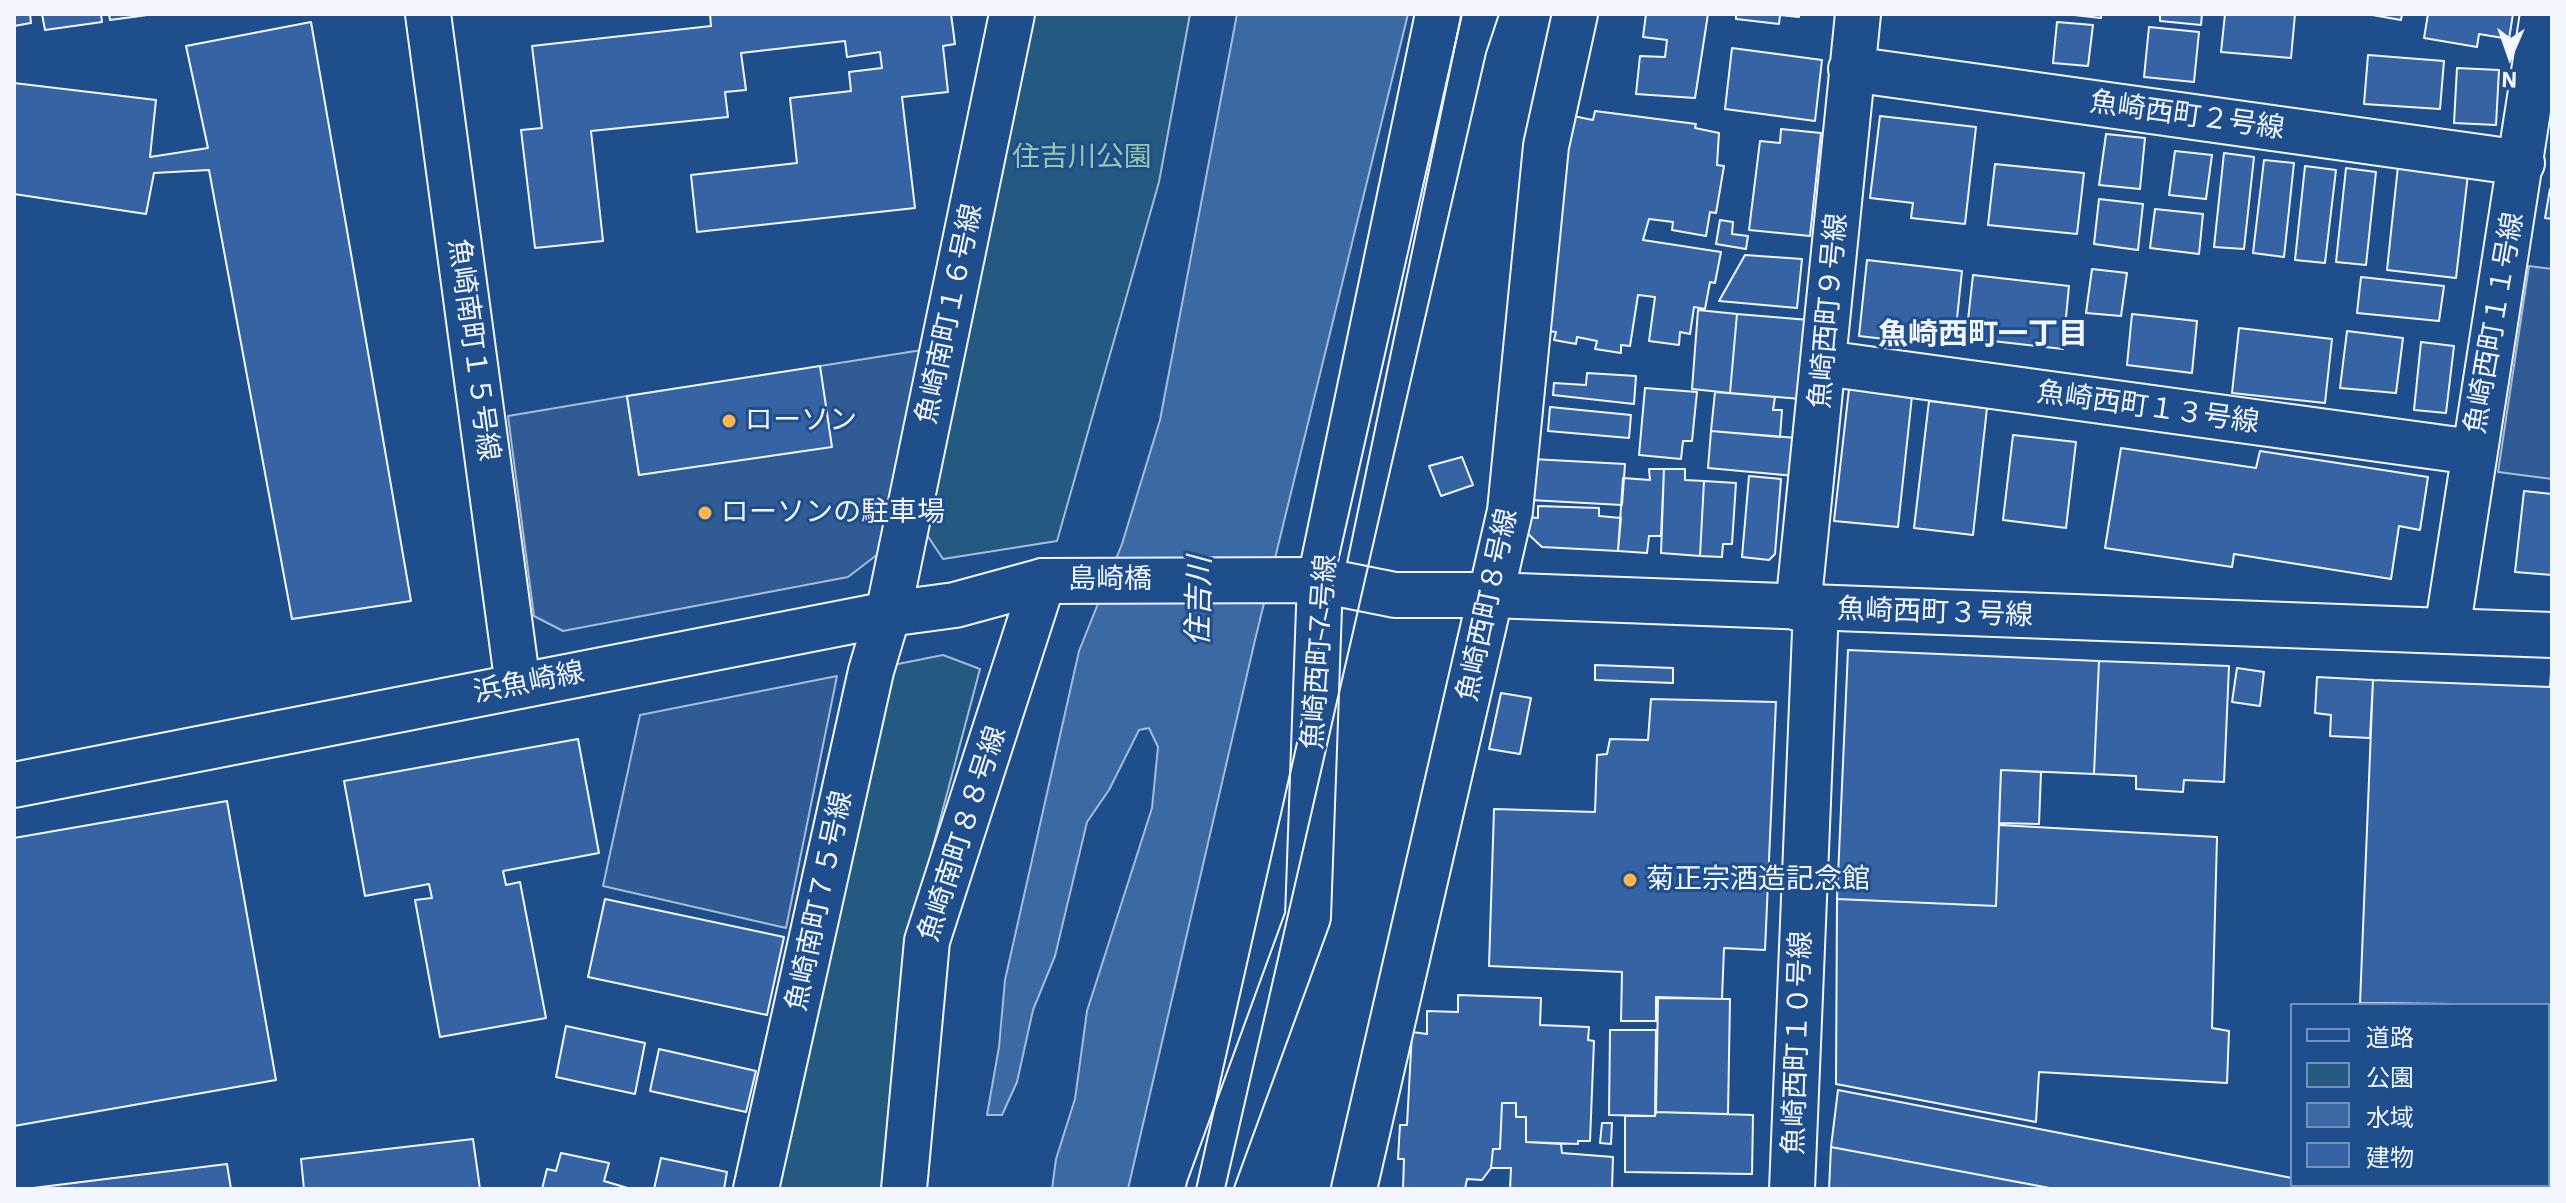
<!DOCTYPE html>
<html>
<head>
<meta charset="utf-8">
<style>
  body { margin:0 }
  #map { position:relative; width:2566px; height:1203px; overflow:hidden; background:#1f4e8c; font-family:"IBM Plex Sans","Noto Sans JP",sans-serif }
  canvas { display:block }
  .frame { position:absolute; inset:0; border:16px solid #f2f6ff; pointer-events:none }
  .legend { position:absolute; left:2290px; top:1003px; width:260px; height:184px; box-sizing:border-box; background:#1f4e8c; border:2px solid #7391ba; margin:0; padding:10px 14px; list-style:none; font-size:24px; color:#f2f6ff }
  .legend li { display:flex; align-items:center; gap:16px; height:40px }
  .legend b { width:40px; border:2px solid #7391ba }
  .north { position:absolute; left:2470px; top:16px; width:80px; height:80px; -webkit-text-stroke:6px #1f4e8c; paint-order:stroke; rotate:182deg; font-size:22px; font-weight:700; line-height:32px; text-align:center; color:#f2f6ff }
  .north::after { content:''; display:block; margin:auto; width:28px; height:36px; background:#f2f6ff; clip-path:polygon(50% 0,100% 100%,50% 72%,0 100%) }
</style>
</head>
<body>
<div id="map">
<canvas width="2566" height="1203"></canvas>
<div class="frame"></div>
<ul class="legend">
<li><b style="height:10px;background:#1f4e8c"></b>道路</li>
<li><b style="height:22px;background:#245a82"></b>公園</li>
<li><b style="height:22px;background:#3b69a3"></b>水域</li>
<li><b style="height:22px;background:#3563a3"></b>建物</li>
</ul>
<div class="north">N</div>
</div>
<script>
const ctx = document.querySelector('canvas').getContext('2d');
ctx.lineJoin = 'round';
function fill(path, color) { ctx.fillStyle = color; ctx.fill(path, 'evenodd'); }
function trace(path, color, width, dash) { ctx.strokeStyle = color; ctx.lineWidth = width; ctx.lineCap = dash ? 'butt' : 'round'; ctx.setLineDash(dash || []); ctx.stroke(path); }
function drawText(font, color, halo, rows, align = 'center') {
  ctx.font = font + ' "IBM Plex Sans","Noto Sans JP",sans-serif'; ctx.lineWidth = 6; ctx.setLineDash([]); ctx.textBaseline = 'middle'; ctx.strokeStyle = halo; ctx.fillStyle = color; for (const [text, x, y, turn = 0] of rows) {
    ctx.save(); ctx.translate(x, y); ctx.rotate((+turn || 0) * Math.PI / 180); ctx.textAlign = isNaN(turn) ? turn : align; if (halo) ctx.strokeText(text, 0, 0); ctx.fillText(text, 0, 0); ctx.restore();
  }
}
const green = new Path2D(`
  M1029,14H1190L1159,182L1057,541L943,559L925,532Z
  M943,655L980,669L909,937L886,1189H772L883,667Z`);
const parking = new Path2D(`
  M2529,266L2552,269V479L2498,472Z
  M922,350L882,551L848,577L563,631L534,616L508,416L627,396L639,475L820,366Z
  M837,676L786,928L603,886L640,715Z`);
const water = new Path2D(`
  M1237,14H1408L1255,640L1128,1189H1052L1056,1159L1075,1099L1087,1011L1152,808L1158,747L1149,728L1139,730L1109,790L1087,822L1055,956L1033,1010L1017,1082L1002,1115H987L999,1047L1005,980L1079,651L1122,544L1160,420Z`);
const building = new Path2D(`
  M14,14H30L31,23L14,26Z
  M42,14H101L102,22L45,30Z
  M109,14H155L110,20Z
  M710,14H951L955,44L943,46L948,92L902,97L915,208L697,232L691,175L797,163L790,98L851,91L849,72L882,68L880,52L847,57L845,41L741,53L746,90L725,92L728,117L591,131L603,241L535,248L521,130L542,128L532,46L711,26Z
  M1646,14H1708L1695,98L1636,94L1640,56L1665,57L1667,40L1643,37Z
  M1736,14H1799V17L1780,15L1779,24L1736,19Z
  M2065,14H2101V18Z
  M2160,14H2202L2201,25L2160,21Z
  M2225,14H2295L2291,58L2221,52Z
  M2367,14H2402L2401,20Z
  M2428,14H2513L2509,39L2479,34L2477,47L2424,38Z
  M311,22L411,601L292,619L209,170L154,173L146,214L14,194V83L156,100L150,157L208,148L186,46Z
  M2057,22L2093,25L2088,66L2053,63Z
  M2149,27L2199,32L2194,82L2144,77Z
  M1732,48L1822,60L1815,121L1725,109Z
  M2368,55L2444,61L2440,109L2364,104Z
  M2457,68L2499,70L2496,125L2454,123Z
  M1595,111L1696,124L1695,128L1719,133L1717,165L1724,166L1716,213L1710,212L1706,236L1672,230L1673,222L1649,219L1643,240L1721,252L1715,283L1710,282L1705,309L1694,307L1690,334L1680,332L1679,345L1649,341L1655,297L1638,295L1630,346L1621,345V353L1595,349L1597,341L1577,337L1576,344L1554,340L1556,332L1542,330L1555,201L1573,116L1593,120Z
  M1880,116L1976,127L1965,224L1911,218L1913,203L1870,198Z
  M1781,129L1821,133L1810,236L1749,230L1760,141L1780,143Z
  M2106,134L2145,138L2140,189L2099,185Z
  M2175,151L2212,155L2206,199L2169,195Z
  M2224,153L2254,157L2244,249L2214,247Z
  M2264,160L2294,163L2284,257L2253,253Z
  M1995,164L2084,173L2077,234L1988,225Z
  M2305,166L2336,170L2325,263L2295,260Z
  M2398,166L2468,174L2456,278L2387,270Z
  M2346,168L2376,172L2366,265L2336,262Z
  M2550,189H2552V219L2545,218Z
  M2099,199L2143,204L2138,250L2094,244Z
  M2155,209L2203,214L2199,254L2150,248Z
  M1720,220L1733,222L1732,234L1748,236L1746,249L1716,244Z
  M1745,255L1802,259L1797,308L1719,301Z
  M1867,260L1962,271L1954,347L1859,336Z
  M2092,269L2127,273L2121,316L2086,313Z
  M1973,275L2069,286L2063,349L1966,338Z
  M2361,277L2444,286L2439,321L2357,313Z
  M1698,310L1737,314L1730,393L1692,389Z
  M1737,314L1809,320L1801,399L1730,393Z
  M2132,314L2197,321L2192,373L2127,365Z
  M2239,328L2332,339L2325,403L2232,393Z
  M2347,331L2403,338L2396,393L2340,388Z
  M2421,342L2454,346L2446,413L2414,410Z
  M820,366L832,447L639,475L627,396Z
  M1587,373L1636,376L1634,404L1553,395L1554,383L1586,385Z
  M1645,388L1697,392L1692,441H1683L1681,459L1639,455Z
  M1849,389L1912,396L1898,527L1834,521Z
  M1715,392L1775,397L1773,410H1782L1780,437L1711,431Z
  M1929,401L1987,408L1973,535L1914,528Z
  M1550,407L1631,415L1629,438L1548,431Z
  M1711,431L1797,438L1795,476L1708,468Z
  M2013,435L2076,442L2066,528L2003,520Z
  M2121,448L2256,468L2260,451L2428,477L2420,530L2399,526L2391,579L2234,554L2232,567L2105,548Z
  M1462,457L1473,485L1441,496L1429,466Z
  M1532,459L1625,464L1622,505L1530,500Z
  M1649,469H1664L1661,536H1649L1647,553L1618,551L1623,478L1650,480Z
  M1664,469H1685V480L1704,481L1700,556L1661,553Z
  M1749,476L1781,479L1775,554L1769,560L1742,557Z
  M1704,481L1736,483L1732,544H1723L1722,557L1700,556Z
  M2524,491L2552,494V575L2515,572Z
  M1538,506L1599,508V516L1621,518L1618,551L1542,547L1526,532L1527,517L1538,518Z
  M1848,650L2099,661L2094,774L2001,770L1996,906L1837,899Z
  M2099,661L2229,666L2224,782L2184,780L2183,792L2136,789V776L2094,774Z
  M1595,665L1673,668V683L1595,680Z
  M2237,668L2264,672L2260,706L2232,702Z
  M2551,673L2552,1012L2548,1011V1005L2360,1003L2373,680L2550,687Z
  M2317,677L2373,680L2370,738L2330,736L2331,715L2315,713Z
  M1501,693L1531,698L1520,754L1489,749Z
  M1651,699L1776,702L1765,950L1724,948L1722,999L1656,997V1021H1621L1622,972L1489,966L1494,809L1595,812L1597,755L1607,754L1610,739L1648,740Z
  M578,739L599,853L503,871L506,885L520,882L546,1018L440,1037L415,900L432,898L429,884L365,896L344,781Z
  M2001,770L2041,772L2039,824L1999,823Z
  M227,801L276,1080L14,1126V838Z
  M1999,825L2217,837L2212,1028L2229,1031L2227,1083L2039,1072L2036,1122L1836,1084L1837,899L1996,906Z
  M605,899L784,937L767,1015L588,977Z
  M1458,995L1541,998L1540,1025L1589,1027L1588,1040L1594,1041L1590,1141H1578V1144L1526,1142V1117H1516V1103H1502L1500,1149H1493L1491,1168L1482,1180L1467,1179L1465,1189H1403L1404,1159H1398L1400,1125H1407L1412,1032L1427,1034V1011L1458,1012Z
  M1658,998L1730,999L1728,1114L1656,1112Z
  M566,1026L645,1043L635,1094L556,1077Z
  M1610,1030H1656L1655,1116L1609,1115Z
  M659,1049L756,1071L746,1112L650,1091Z
  M1838,1090L2292,1178V1185L2349,1189H2055L1831,1147Z
  M1502,1103H1516V1117H1526V1142L1561,1144L1562,1153L1613,1157L1612,1189H1510L1511,1168H1491L1493,1149H1500Z
  M1656,1112L1753,1115L1752,1174L1625,1172V1116H1655Z
  M1602,1123H1612L1611,1144L1600,1143Z
  M473,1139L480,1189H304L301,1159Z
  M1831,1147L2055,1189H1829Z
  M561,1153L609,1163L604,1181L631,1189H542L547,1169L556,1171Z
  M661,1158L727,1172L724,1189H654Z
  M227,1164L231,1189H25Z`);
const street = new Path2D(`
  M428,14L518,686
  M1851,69L2522,163
  M1824,363L2473,452
  M1798,608L1858,14
  M2447,631L2543,14
  M756,1189L871,671L888,614L1012,14
  M904,1189L927,941L1043,581
  M1209,1189L1308,917L1320,580L1438,14
  M1354,1189L1510,511L1546,146L1575,14
  M1792,1189L1816,608`);
const secondary = new Path2D(`
  M14,785L888,614L955,605L1043,581L1320,580L1395,595H1491L2552,635`);
const tram = new Path2D(`
  M1196,1189L1462,14
  M1225,1189L1486,53L1499,14`);
const markers = [
  [729,421,8,"#ffb74d"],
  [705,513,8,"#ffb74d"],
  [1630,880,8,"#ffb74d"]
];
const streetNames = [
  ["魚崎西町２号線",2187,116,8],
  ["魚崎西町９号線",1829,311,-85],
  ["魚崎南町１６号線",950,314,-78],
  ["魚崎西町１１号線",2495,323,-80],
  ["魚崎南町１５号線",473,350,82],
  ["魚崎西町１３号線",2148,408,8],
  ["島崎橋",1110,580],
  ["魚崎西町８号線",1488,605,-78],
  ["魚崎西町３号線",1935,613,2],
  ["魚崎西町７号線",1320,652,-86],
  ["浜魚崎線",529,683,-11],
  ["魚崎南町８８号線",963,834,-72],
  ["魚崎南町７５号線",820,901,-78],
  ["魚崎西町１０号線",1798,1043,-88]
];
const parkNames = [
  ["住吉川公園",1082,158]
];
const poiNames = [
  ["ローソン",745,421],
  ["ローソンの駐車場",721,513],
  ["菊正宗酒造記念館",1646,880]
];
const neighbourhoodNames = [
  ["魚崎西町一丁目",1983,335]
];
const waterNames = [
  ["住吉川",1200,601,-89]
];
fill(green, '#245a82');
trace(green, '#a8bbd7', 2);
fill(parking, '#305b95');
trace(parking, '#a8bbd7', 2);
fill(water, '#3b69a3');
trace(water, '#a8bbd7', 2);
fill(building, '#3563a3');
trace(building, '#f2f6ff', 2);
trace(street, '#f2f6ff', 48);
trace(secondary, '#f2f6ff', 48);
trace(street, '#1f4e8c', 44);
trace(secondary, '#1f4e8c', 44);
trace(tram, '#f2f6ff', 2);
for (const [x, y, r, color] of markers) { const dot = new Path2D(); dot.arc(x, y, r, 0, 2 * Math.PI); ctx.fillStyle = color; ctx.fill(dot); trace(dot, '#1f4e8c', 3); }
drawText('28px', '#f2f6ff', '#1f4e8c', streetNames);
drawText('28px', '#97c8a6', '#1f4e8c', parkNames);
drawText('28px', '#f2f6ff', '#1f4e8c', poiNames, 'left');
drawText('bold 30px', '#f2f6ff', '#1f4e8c', neighbourhoodNames);
drawText('italic 30px', '#f2f6ff', '#1f4e8c', waterNames);
</script>
</body>
</html>
